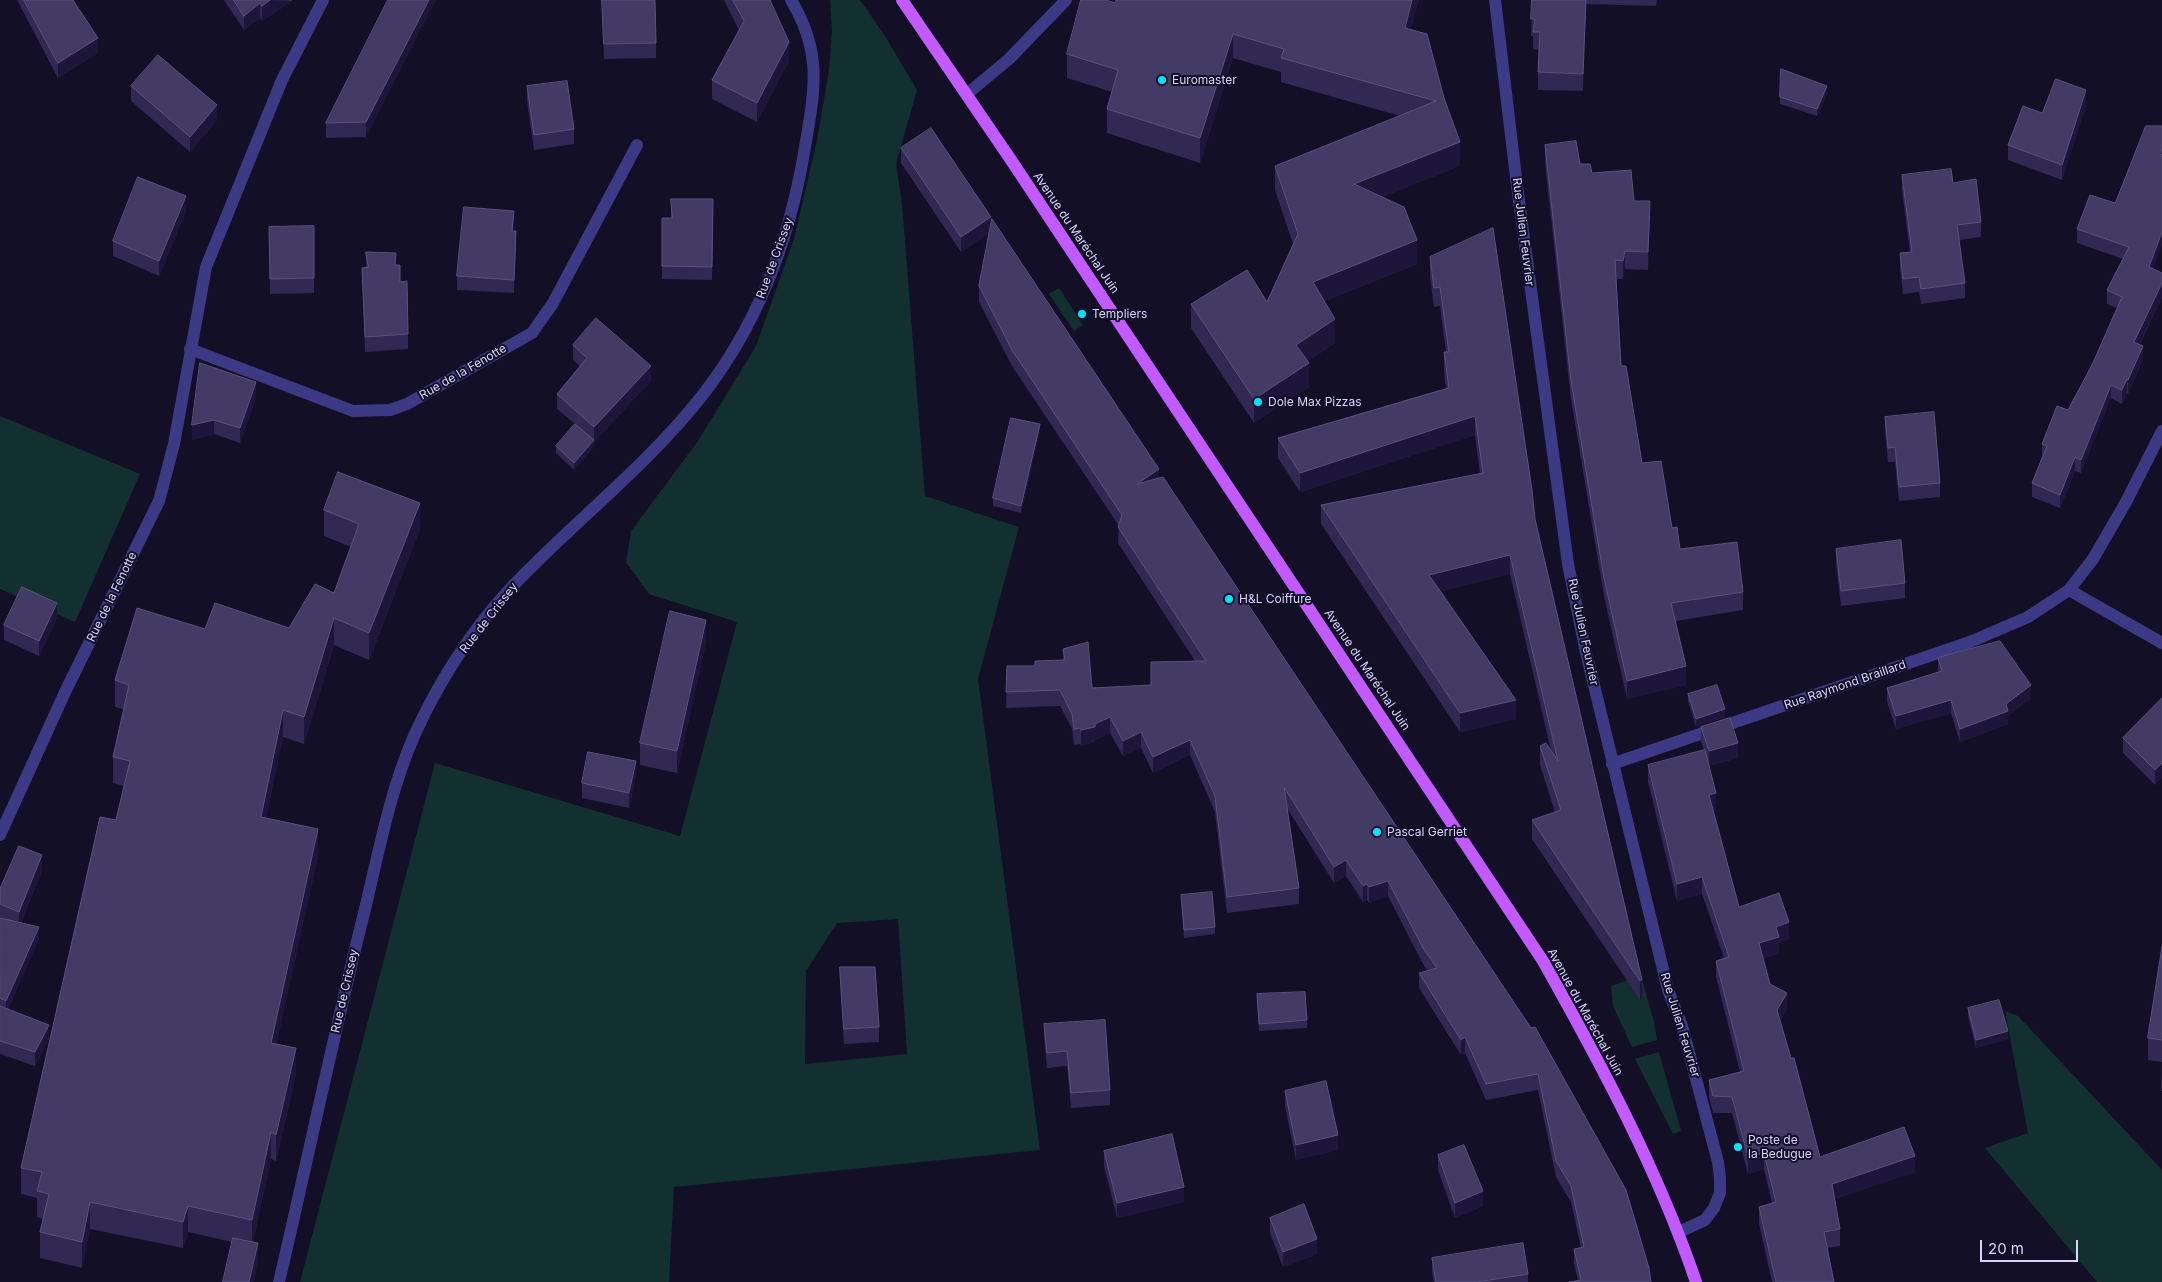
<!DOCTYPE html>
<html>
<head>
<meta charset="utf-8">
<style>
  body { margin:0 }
  #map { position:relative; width:2162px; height:1282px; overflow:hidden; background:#130f26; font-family:Inter,sans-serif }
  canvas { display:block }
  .scale { position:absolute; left:1980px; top:1240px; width:98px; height:22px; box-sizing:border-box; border:2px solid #d9d4ff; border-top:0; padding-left:6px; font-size:15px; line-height:18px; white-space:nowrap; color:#d9d4ff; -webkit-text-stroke:4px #130f26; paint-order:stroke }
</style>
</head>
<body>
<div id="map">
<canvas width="2162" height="1282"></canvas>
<div class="scale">20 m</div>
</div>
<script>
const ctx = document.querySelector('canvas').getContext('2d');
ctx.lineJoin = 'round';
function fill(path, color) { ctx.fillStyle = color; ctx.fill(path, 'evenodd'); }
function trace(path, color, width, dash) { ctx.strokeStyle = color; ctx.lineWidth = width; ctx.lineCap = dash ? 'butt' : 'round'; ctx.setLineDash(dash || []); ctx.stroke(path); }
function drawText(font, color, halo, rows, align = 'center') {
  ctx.font = font + ' Inter,sans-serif'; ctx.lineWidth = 4; ctx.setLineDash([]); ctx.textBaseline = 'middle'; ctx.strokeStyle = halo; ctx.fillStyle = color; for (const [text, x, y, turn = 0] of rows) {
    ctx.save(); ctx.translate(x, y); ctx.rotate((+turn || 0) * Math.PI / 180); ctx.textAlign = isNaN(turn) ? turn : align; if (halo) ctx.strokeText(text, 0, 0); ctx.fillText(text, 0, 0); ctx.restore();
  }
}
const green = new Path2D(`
  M830,0H860L885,36L917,90L896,164L902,203L925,496L1019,527L978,679L1040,1150L674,1187L669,1282H300L435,763L680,836L737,622L649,594L626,562L631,531L698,441L756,346L794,239L817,140L829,70L832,30ZM898,919L907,1054L805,1064L806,971L837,923Z
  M1059,288L1083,325L1074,331L1049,294Z
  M0,416L140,474L75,622L0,589Z
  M1641,976L1654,1022L1657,1040L1632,1047L1613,1006L1611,986Z
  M2005,1011L2018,1016L2162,1170V1282H2097L1985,1148L2028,1133Z
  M1659,1052L1681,1131L1673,1134L1635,1059Z`);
const minor = new Path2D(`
  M1495,0L1517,186L1568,564L1585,648L1668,990L1682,1026L1718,1162L1720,1178V1193L1714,1208L1705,1220L1679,1232
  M967,94L1009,59L1066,0
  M190,349L353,411L390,410L407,404L532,333L553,303L637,145
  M2069,590L2162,643
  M1612,764L1970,642L2028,617L2069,590L2093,559L2126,502L2162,431
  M0,835L66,690L159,501L174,444L206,267L282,80L323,0
  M279,1282C308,1158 334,1033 365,909C379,851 390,791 414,736C437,685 470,632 508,591C570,525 645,468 701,397C757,326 789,241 804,153C814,93 824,55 791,0`);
const major = new Path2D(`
  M902,0L1011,160L1543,961C1601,1064 1658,1170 1696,1282`);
const wall = new Path2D(`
  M17,0H73L98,53L58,78Z
  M224,0H292V1L262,21L260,18L244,30Z
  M602,0L656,43V58L604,59Z
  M724,0H770L789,61L757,122L712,99V80L739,30Z
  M1532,0H1657L1656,6L1586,4L1583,91L1538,90V72L1539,50L1533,49V36H1531Z
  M1115,3L1411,30L1460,166L1382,197L1417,264L1325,301L1335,343L1308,361L1309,387L1254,423L1191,328V304L1267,302L1293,244L1275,190V166L1400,116L1281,82V72L1233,58L1200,163L1107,133V109L1112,92L1067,78V54Z
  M381,16L366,137L326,138V123Z
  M131,86L217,120L190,152L131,101Z
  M527,86L574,129V144L534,150L527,101Z
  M1827,94L1817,116L1780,104V97Z
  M2086,105L2062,180L2008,160V145L2042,113Z
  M1545,145L1580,164L1592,173L1634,201L1650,219L1648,270L1625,269L1623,279H1616L1621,366L1642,463L1672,528L1680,549L1743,592V610L1676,621L1686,685L1627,699L1604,596L1571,399L1545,163Z
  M901,148L991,226L1159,478L1531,1028L1649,1268L1578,1280L1574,1264V1249L1581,1248L1571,1202L1556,1177L1538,1090L1486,1100L1465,1053L1461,1055L1419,988V973L1428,971L1423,964L1388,896L1369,903L1367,900L1363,902L1346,876L1334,883L1287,808L1299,888V904L1227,913L1215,812L1190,755L1153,773L1141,748L1123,756L1110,733L1095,740V742L1081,746L1080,744L1074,745L1072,729L1060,706L1006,708L1007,666H1035L1063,660V649L1092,688L1151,685V662L1195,661L1118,543L1119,526L1012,366L979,302V286L989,233L961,252L901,163Z
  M1902,175L1953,183L1981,222V237L1959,240L1965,283V298L1921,304L1919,292L1903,294L1900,268V253L1910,252L1902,190Z
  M2090,195L2154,269L2162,273V297L2140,344L2143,360L2128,394L2127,393L2122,404L2111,398L2081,473L2075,471L2060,508L2032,497V483L2042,457V444L2068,410L2092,365L2117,308L2107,304V290L2123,259L2077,243V229Z
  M671,199H713L712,280L662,279V218H671Z
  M186,211L159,276L113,256V241Z
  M514,224L513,231L516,245L514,293L457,290V276Z
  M314,226V293L270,294L269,227Z
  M366,252L395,265L400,282L408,334V349L365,352L362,268L366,267Z
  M1430,257L1535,519L1642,980V999L1640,1000L1532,839V820L1555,812L1540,765V746L1551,751L1510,574L1441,591L1516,719L1460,732L1321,524V505L1480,474L1475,435L1300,492L1278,458V438L1446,388L1444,371V352H1446L1440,306L1434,307L1430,277Z
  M573,345L651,381L594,442V441V447L574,470L556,453V446L575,424L557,409V394L580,366L573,360Z
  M256,397L240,443L214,434L192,440V425Z
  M1885,417L1940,483V497L1899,501L1895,462H1888L1885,431Z
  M1040,431L1021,513L993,506V498Z
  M324,510L420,529L369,660L334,645L304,744L283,737L266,818L318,856L276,1044L296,1074L276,1161L271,1159L253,1242L258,1264L232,1242L188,1232L183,1248L90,1229L82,1268L40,1258V1232L43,1219L37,1217V1198L21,1194V1168L116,820L124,786L113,783V757L124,709L115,707V680L205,629L289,628L334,593L351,547L324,536Z
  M1836,549L1905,583V598L1841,606L1836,564Z
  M57,618L39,656L4,640V625Z
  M706,642L677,773L640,765V743Z
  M1938,658L2031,698L2008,716V724L1960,742L1951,713L1896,729L1887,702V688L1938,672Z
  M1688,694L1725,717L1696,727L1688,701Z
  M2162,698L2155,785L2123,753V738Z
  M1701,727L1738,758L1709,766L1716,810L1714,811L1739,907L1789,939L1779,943V954L1763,958L1770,984L1787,1009L1780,1021L1820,1157L1915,1172L1835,1199L1840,1229V1246L1827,1248L1834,1282H1772L1759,1224V1207L1772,1203L1764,1169L1748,1174L1732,1113H1713L1709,1097V1080L1740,1072L1716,977V961L1724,958L1702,894L1677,901L1648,782V765L1704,750L1701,742Z
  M636,775L629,808L582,798V783Z
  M42,870L21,923L39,939L8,1009L49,1038L35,1066L0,1054V889Z
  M1181,895L1215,927V934L1184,938Z
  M2162,947V1062L2148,1060V1038Z
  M840,967L879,1027V1042L844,1044L840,982Z
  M1257,994L1307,1020V1028L1259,1031Z
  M1968,1008L2008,1039L1976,1048L1968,1016Z
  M1044,1024L1110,1090V1105L1071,1108L1067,1066L1047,1068L1044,1039Z
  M2162,1063V1091H2161Z
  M1285,1091L1338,1150L1296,1160L1285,1106Z
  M1104,1151L1184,1202L1117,1218L1104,1166Z
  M1438,1155L1483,1206L1455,1218L1438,1170Z
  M1270,1218L1317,1254L1283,1267L1270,1233Z
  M1432,1258L1528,1274V1282H1434L1432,1273Z`);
const shadedWall = new Path2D(`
  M270,0L292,1L262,21V6Z
  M429,0H436L366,137V122Z
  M1412,0H1419L1405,52V28Z
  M1586,0L1583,91V74Z
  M260,3V18L244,30V16Z
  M1233,34V58L1200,163V138Z
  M98,38V53L58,78V63Z
  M789,42V61L757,122V103Z
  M1827,86V94L1817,116V109Z
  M2086,90V105L2062,180V165Z
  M217,105V120L190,152V137Z
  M1460,142V166L1354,209V184Z
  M186,196V211L159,276V261Z
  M1650,201V219L1648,270V252Z
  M514,211V224L512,245V231Z
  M991,217V232L961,252V237Z
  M516,231V245L514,293V280Z
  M2162,232V246L2149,281V267Z
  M1417,240V264L1313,306V282Z
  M1625,251V269L1623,279V261Z
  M2162,283V297L2134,355V342Z
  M1335,319V343L1296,369V345Z
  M2143,346V360L2128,394V380Z
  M1309,363V387L1254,423V399Z
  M651,366V381L594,442V427Z
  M2127,379V393L2122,404V390Z
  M256,382V397L240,443V428Z
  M2111,385V398L2081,473V460Z
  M1475,416V435L1300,492V473Z
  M214,420V434L192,440V425Z
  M1040,424V431L1021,513V506Z
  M594,440V447L574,470V463Z
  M2075,457V471L2060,508V495Z
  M1159,469V485L1137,484Z
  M420,503V529L369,660V633Z
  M1510,555V574L1429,594V575Z
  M57,603V618L39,656V641Z
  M334,618V645L304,744V717Z
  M706,620V642L677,773V751Z
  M1686,666V685L1627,699V681Z
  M2031,685V698L2008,716V724L1960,742V729L2006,704Z
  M1516,700V719L1460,732V713Z
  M1951,700V713L1896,729V716Z
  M1725,709V717L1696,727V719Z
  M283,710V737L261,843V817Z
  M1110,717V733L1095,740V742L1081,746V730Z
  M1141,732V748L1123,756V741Z
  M1190,740V755L1153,773V757Z
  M1738,743V758L1709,766V751Z
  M636,761V775L629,808V793Z
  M2162,763V778L2155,785V770Z
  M1716,793V810L1709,812V795Z
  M318,829V856L271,1069V1043Z
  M42,855V870L19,927V912Z
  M1346,860V876L1334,883V867Z
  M1702,877V894L1677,901V884Z
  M1388,881V896L1369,903V887Z
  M1367,884V900L1363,902V886Z
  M1789,922V939L1779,943V954L1759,959V943L1776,927Z
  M39,927V939L6,1013V1001Z
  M1642,980V999L1640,1000V981Z
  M1787,993V1009L1777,1027V1010Z
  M49,1025V1038L35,1066V1052Z
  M2008,1031V1039L1976,1048V1040Z
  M1465,1037V1053L1461,1055V1040Z
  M296,1048V1074L276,1161V1135Z
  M271,1132V1159L252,1247V1220Z
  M1338,1135V1150L1296,1160V1145Z
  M1764,1153V1169L1748,1174V1157Z
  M1915,1156V1172L1832,1200V1184Z
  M1184,1187V1202L1117,1218V1203Z
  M1483,1191V1206L1455,1218V1203Z
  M90,1202V1229L82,1268V1242Z
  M188,1206V1232L183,1248V1222Z
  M1317,1239V1254L1283,1267V1252Z
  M258,1243V1264L254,1282H249Z`);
const building = new Path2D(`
  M24,0H73L98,38L58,63Z
  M234,0H270L262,6L260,3L244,16Z
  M388,0H429L366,122L326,123Z
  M602,0H655L656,43L604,44Z
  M733,0H770L789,42L757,103L712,80L744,21Z
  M1081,0H1106L1115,3L1116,0H1412L1405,28L1427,34L1444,98L1460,142L1354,184L1404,207L1417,240L1313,282L1335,319L1296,345L1309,363L1254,399L1191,304L1247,270L1267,302L1298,234L1275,166L1436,101L1281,58L1284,49L1233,34L1200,138L1107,109L1118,70L1067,54Z
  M1532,0H1586L1583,74L1538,72L1540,32H1533L1535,19H1531Z
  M158,55L217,105L190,137L131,86Z
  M1781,69L1827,86L1817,109L1780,97Z
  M2056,79L2086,90L2062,165L2008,145L2023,106L2042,113Z
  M567,81L574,129L534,135L527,86Z
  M2146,126H2162V150L2160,154L2162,155V232L2149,267L2162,273V283L2134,342L2143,346L2128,380L2127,379L2122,390L2111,385L2081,460L2075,457L2060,495L2032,483L2047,446L2042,444L2057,406L2068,410L2092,365L2122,297L2107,290L2129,247L2077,229L2090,195L2115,203Z
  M931,128L991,217L961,237L901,148Z
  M1576,141L1580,164H1590L1592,173L1631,170L1634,201H1650L1648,252L1625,251L1623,261L1615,260L1621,366H1626L1642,463L1661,461L1672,528L1677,527L1680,549L1737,542L1743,592L1671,603L1686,666L1627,681L1604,578L1571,381L1545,145Z
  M1951,169L1953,183L1976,179L1981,222L1957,225L1965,283L1921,289L1919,277L1903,279L1900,253L1912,252L1902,175Z
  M138,177L186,196L159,261L113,241Z
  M671,199H713L712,267L662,266V218H672Z
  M464,207L514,211L512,231H516L514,280L457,276Z
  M992,219L1159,469L1137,484L1163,477L1531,1028L1535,1027L1626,1190L1649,1268L1651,1282H1569L1581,1280L1574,1249L1584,1247L1571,1186L1556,1161L1538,1074L1486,1084L1465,1037L1461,1040L1419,973L1437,968L1423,948L1388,881L1369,887L1367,884L1363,886L1346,860L1334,867L1284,787L1299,888L1227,897L1215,796L1190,740L1153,757L1141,732L1123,741L1110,717L1095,724V727L1081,730L1080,728L1074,729L1072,714L1060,690L1006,692L1007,666H1035V661L1065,660L1063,649L1088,642L1092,688L1151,685V662L1206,661L1118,527L1122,515L1012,350L979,286Z
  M314,226V278L270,279L269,227Z
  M1493,228L1532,490L1535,519L1642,980L1640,981L1532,820L1561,810L1540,746L1546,743L1558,761L1510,555L1429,575L1516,700L1460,713L1321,505L1483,473L1475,416L1300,473L1278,438L1449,388L1444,352H1449L1440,287L1434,288L1430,257Z
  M366,252L396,253L395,265H400V282L407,281L408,334L365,337L362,268L368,267Z
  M596,318L651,366L594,427L557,394L587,358L573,345Z
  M200,363L256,382L240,428L214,420L192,425Z
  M1934,412L1940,483L1899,487L1895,447L1888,448L1885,417Z
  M1011,418L1040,424L1021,506L993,498Z
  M575,424L594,440L574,463L556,446Z
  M338,472L420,503L369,633L334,618L304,717L283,710L261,817L318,829L271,1043L296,1048L276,1135L271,1132L252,1220L188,1206L183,1222L90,1202L82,1242L40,1232L49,1194L37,1191L42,1172L21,1168L100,817L116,820L130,761L113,757L129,685L115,680L137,608L205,629L215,603L289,628L315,584L334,593L359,524L324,510Z
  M1901,540L1905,583L1841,591L1836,549Z
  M22,587L57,603L39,641L4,625Z
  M670,611L706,620L677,751L640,743Z
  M2000,641L2031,685L2006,704L2008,711L1960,729L1951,700L1896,716L1887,688L1942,671L1938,658Z
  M1717,685L1725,709L1696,719L1688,694Z
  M2162,698V763L2155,770L2123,738Z
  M1730,718L1738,743L1709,751L1701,727Z
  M1705,750L1716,793L1709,795L1739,907L1779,893L1789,922L1776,927L1779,937L1759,943L1770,984L1787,993L1777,1010L1791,1058H1794L1820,1157L1904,1127L1915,1156L1832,1184L1840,1229L1824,1232L1834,1282H1776L1759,1207L1776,1202L1764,1153L1748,1157L1732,1097L1713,1096L1709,1080L1744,1071L1716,961L1729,957L1702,877L1677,884L1648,765Z
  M588,752L636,761L629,793L582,783Z
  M19,846L42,855L19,912L0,904V889Z
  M1212,892L1215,927L1184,930L1181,895Z
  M0,918L39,927L6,1001L0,998Z
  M2162,947V1040L2148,1038Z
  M840,967H875L879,1027L844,1029Z
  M1305,992L1307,1020L1259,1024L1257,994Z
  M1999,1000L2008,1031L1976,1040L1968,1008Z
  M0,1006L49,1025L35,1052L0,1041Z
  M1105,1020L1110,1090L1071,1093L1067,1051L1047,1053L1044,1024Z
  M1326,1081L1338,1135L1296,1145L1285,1091Z
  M1172,1134L1184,1187L1117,1203L1104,1151Z
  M1464,1145L1483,1191L1455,1203L1438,1155Z
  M1304,1204L1317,1239L1283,1252L1270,1218Z
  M233,1238L258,1243L249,1282H223Z
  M1523,1243L1528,1274L1477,1282H1436L1432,1258Z`);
const markers = [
  [1162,80,5,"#00e5ff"],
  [1082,314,5,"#00e5ff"],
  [1258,402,5,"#00e5ff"],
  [1229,599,5,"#00e5ff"],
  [1377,832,5,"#00e5ff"],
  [1738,1147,5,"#00e5ff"]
];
const poiNames = [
  ["Euromaster",1172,80],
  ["Templiers",1092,314],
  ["Dole Max Pizzas",1268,402],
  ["H&L Coiffure",1239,599],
  ["Pascal Gerriet",1387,832],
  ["Poste de",1748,1140],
  ["la Bedugue",1748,1154]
];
const streetNames = [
  ["Rue Julien Feuvrier",1523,232,83],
  ["Avenue du Maréchal Juin",1076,233,56],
  ["Rue de Crissey",775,258,-70],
  ["Rue de la Fenotte",463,372,-30],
  ["Rue de la Fenotte",112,597,-64],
  ["Rue de Crissey",489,618,-52],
  ["Rue Julien Feuvrier",1583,632,78],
  ["Avenue du Maréchal Juin",1367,670,56],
  ["Rue Raymond Braillard",1845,685,-19],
  ["Rue de Crissey",345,991,-77],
  ["Avenue du Maréchal Juin",1585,1012,61],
  ["Rue Julien Feuvrier",1680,1025,73]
];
fill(green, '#12302f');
trace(minor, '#3d3a85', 12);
trace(major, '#c25bff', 12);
fill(wall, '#312854');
fill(shadedWall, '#1d163a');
fill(building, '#433a66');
trace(building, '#5a527e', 1);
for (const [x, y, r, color] of markers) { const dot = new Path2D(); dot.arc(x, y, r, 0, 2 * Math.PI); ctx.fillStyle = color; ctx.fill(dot); trace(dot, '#130f26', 2); }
drawText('12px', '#d9d4ff', '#130f26', poiNames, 'left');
drawText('12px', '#d9d4ff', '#130f26', streetNames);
</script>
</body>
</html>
